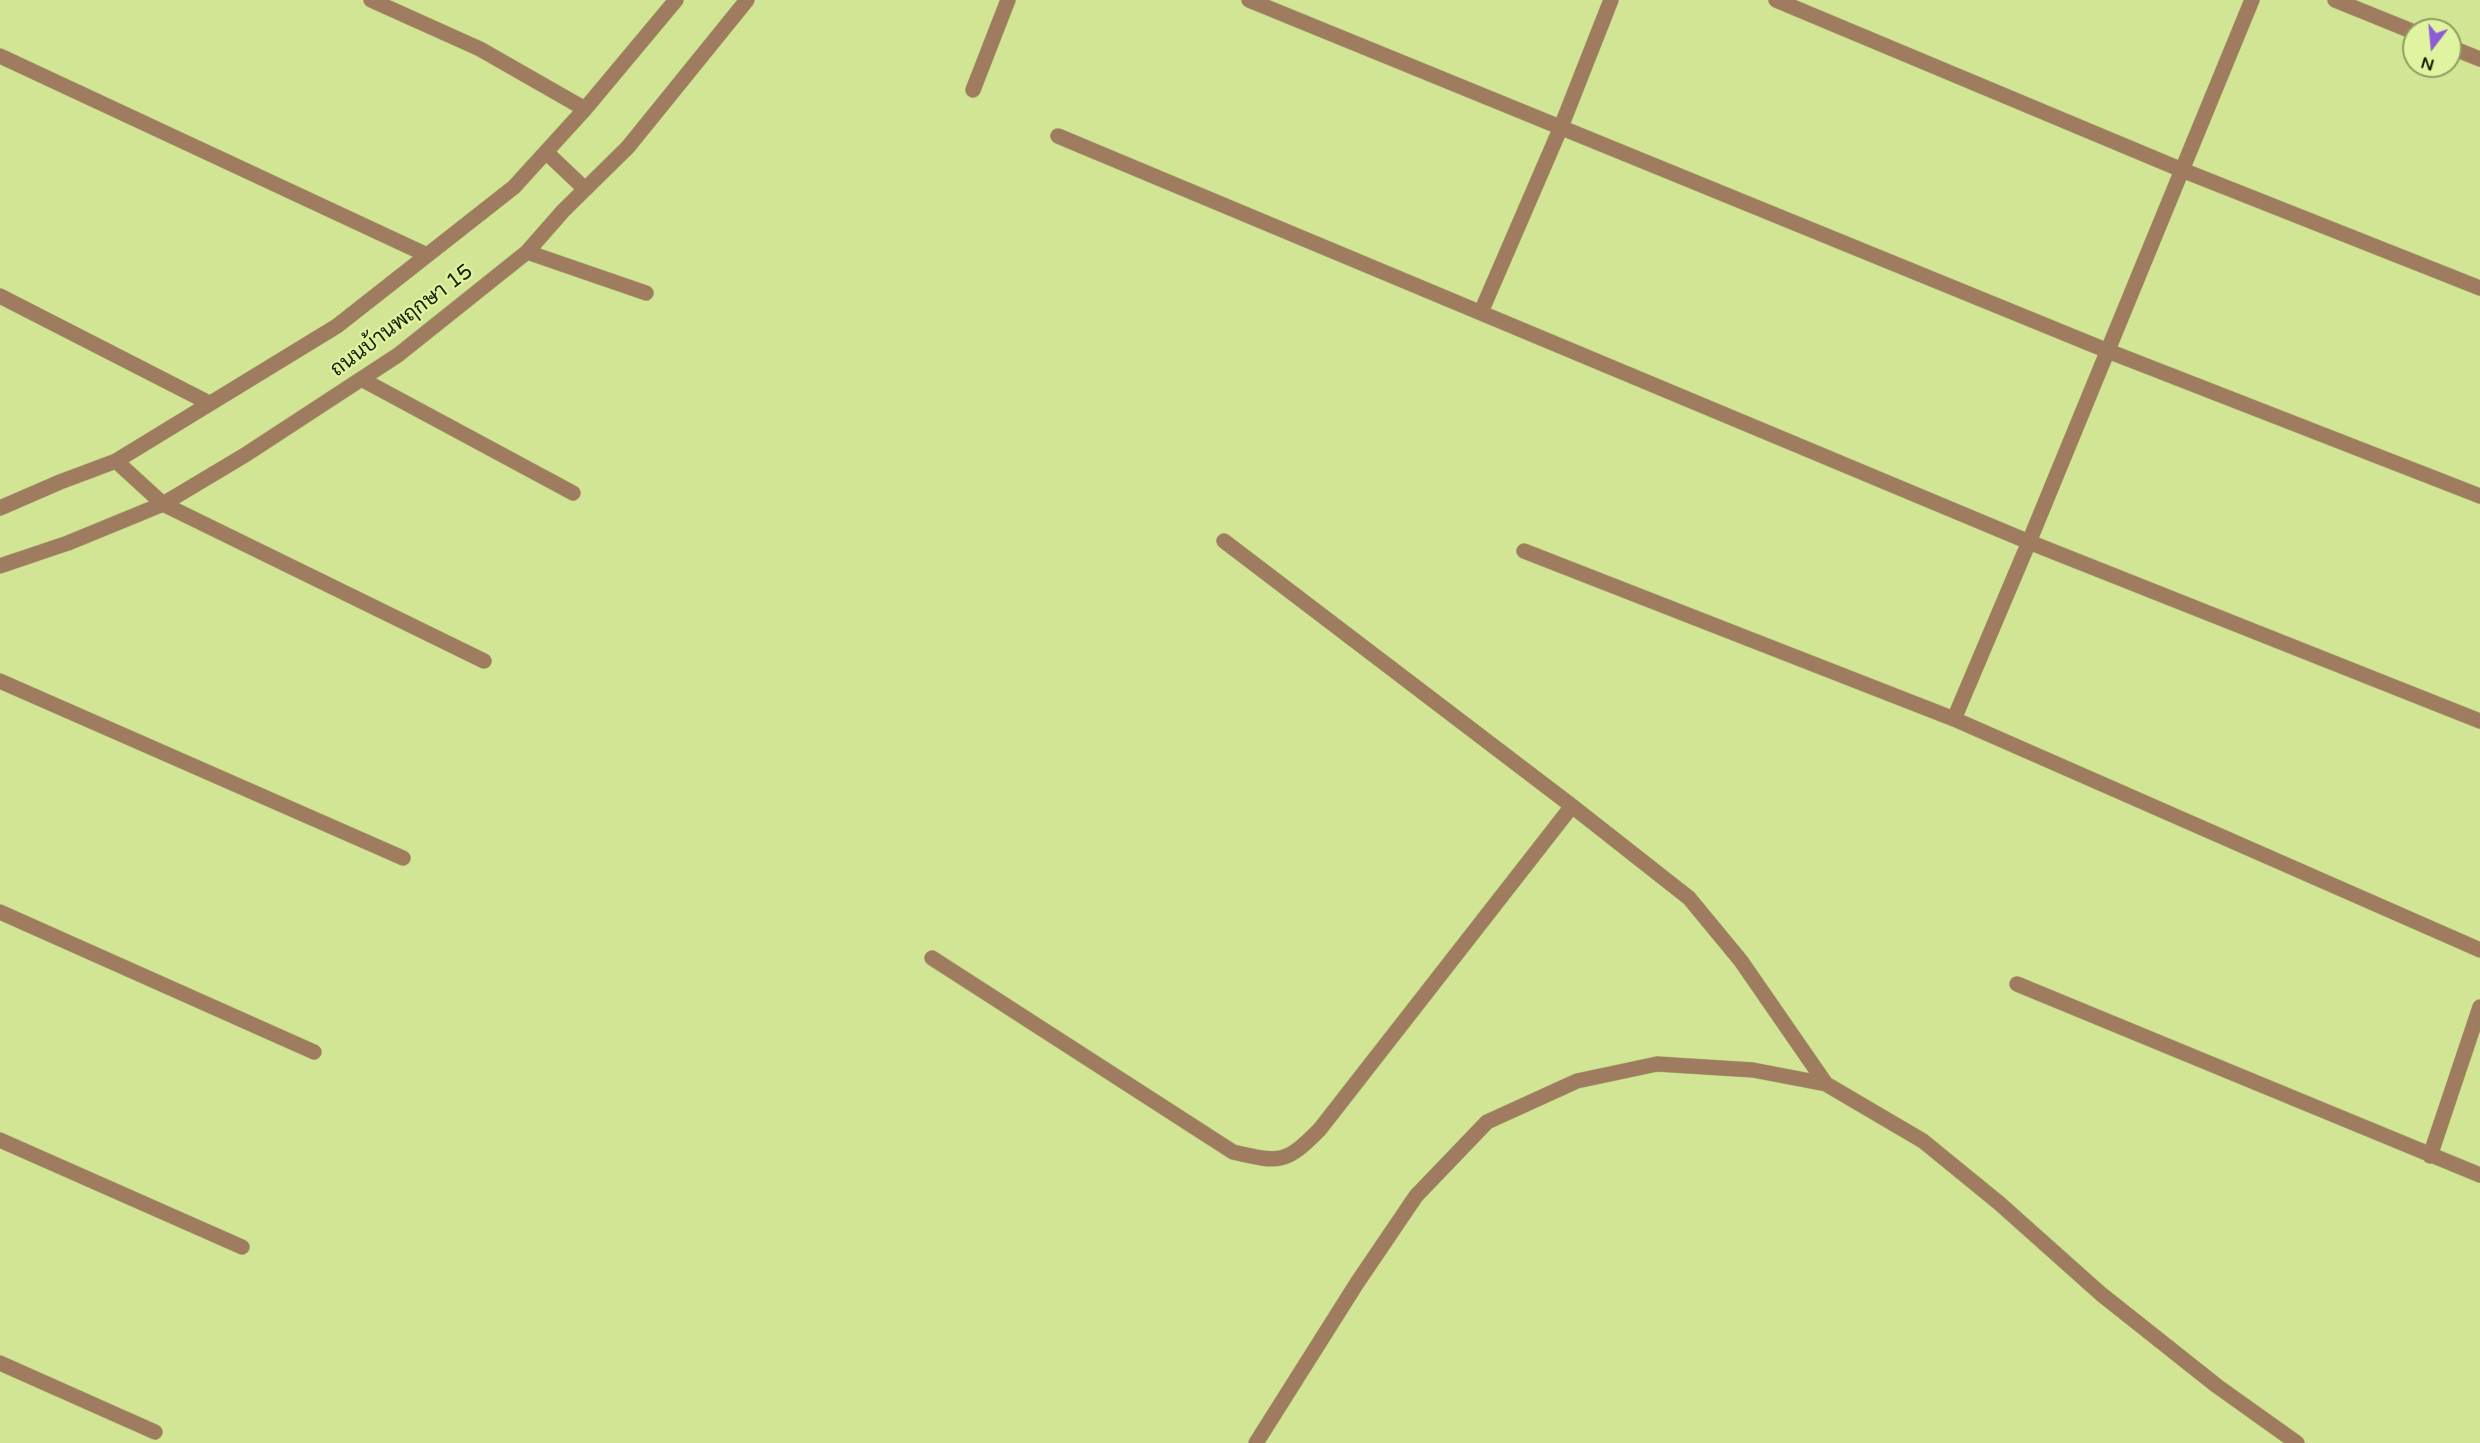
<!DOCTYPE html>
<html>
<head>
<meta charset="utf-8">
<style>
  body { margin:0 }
  #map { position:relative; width:2480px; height:1443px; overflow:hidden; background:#d2e594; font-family:"Varela Round",sans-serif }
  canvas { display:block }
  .north { position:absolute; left:2402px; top:18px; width:60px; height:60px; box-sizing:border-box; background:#dff3a1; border:2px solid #8f9e61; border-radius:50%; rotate:196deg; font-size:16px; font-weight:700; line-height:24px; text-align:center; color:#181e00 }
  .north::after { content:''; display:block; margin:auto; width:21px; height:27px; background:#8e5dd6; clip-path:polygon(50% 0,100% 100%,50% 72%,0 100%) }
</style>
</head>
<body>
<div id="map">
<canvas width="2480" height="1443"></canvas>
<div class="north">N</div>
</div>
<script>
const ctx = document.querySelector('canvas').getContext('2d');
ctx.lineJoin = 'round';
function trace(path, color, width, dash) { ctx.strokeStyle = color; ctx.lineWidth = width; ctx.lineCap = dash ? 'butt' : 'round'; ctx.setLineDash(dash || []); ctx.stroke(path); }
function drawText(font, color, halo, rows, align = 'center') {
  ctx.font = font + ' "Varela Round",Sarabun,sans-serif'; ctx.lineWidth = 4.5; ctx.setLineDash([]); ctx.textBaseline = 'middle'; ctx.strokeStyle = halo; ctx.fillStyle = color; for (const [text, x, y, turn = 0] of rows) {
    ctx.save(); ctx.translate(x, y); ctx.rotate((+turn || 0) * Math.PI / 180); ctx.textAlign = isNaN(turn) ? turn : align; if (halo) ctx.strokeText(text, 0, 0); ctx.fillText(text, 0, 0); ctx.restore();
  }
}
const minor = new Path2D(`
  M371,0L480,49L585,109
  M1249,0L2108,351L2480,496
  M1776,0L2182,170L2480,288
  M2335,0L2414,32
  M2450,47L2480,59
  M0,56L427,255
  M973,90L1008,0
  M1058,136L2029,542L2480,721
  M546,152L585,189
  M527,252L646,293
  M0,296L209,403
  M1481,312L1561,127L1611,0
  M363,380L573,493
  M116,461L163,504L484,661
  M0,508L60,482L116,461L337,326L514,187L585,109L676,0
  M1224,541L1572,806L1689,898L1741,961L1826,1084
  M1524,551L1954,719L2480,950
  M0,566L68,543L163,504L245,455L398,355L527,252L563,211L628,147L747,0
  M0,681L403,858
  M1954,719L2029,542L2252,0
  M0,912L314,1052
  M932,958L1233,1152C1280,1163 1286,1164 1320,1129L1572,806
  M2017,984L2480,1175
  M0,1140L242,1247
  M2430,1156L2480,1007
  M0,1363L155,1432
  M1256,1443L1357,1283L1416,1196L1487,1122L1577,1081L1657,1064L1753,1070L1826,1084L1923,1141L1999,1203L2101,1294L2217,1386L2297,1443`);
const streetNames = [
  ["ถนนบ้านพฤกษา 15",402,321,-37]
];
trace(minor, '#b1c179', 16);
trace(minor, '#9f7c60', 15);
drawText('21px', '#181e00', '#dff3a1', streetNames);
</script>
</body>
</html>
